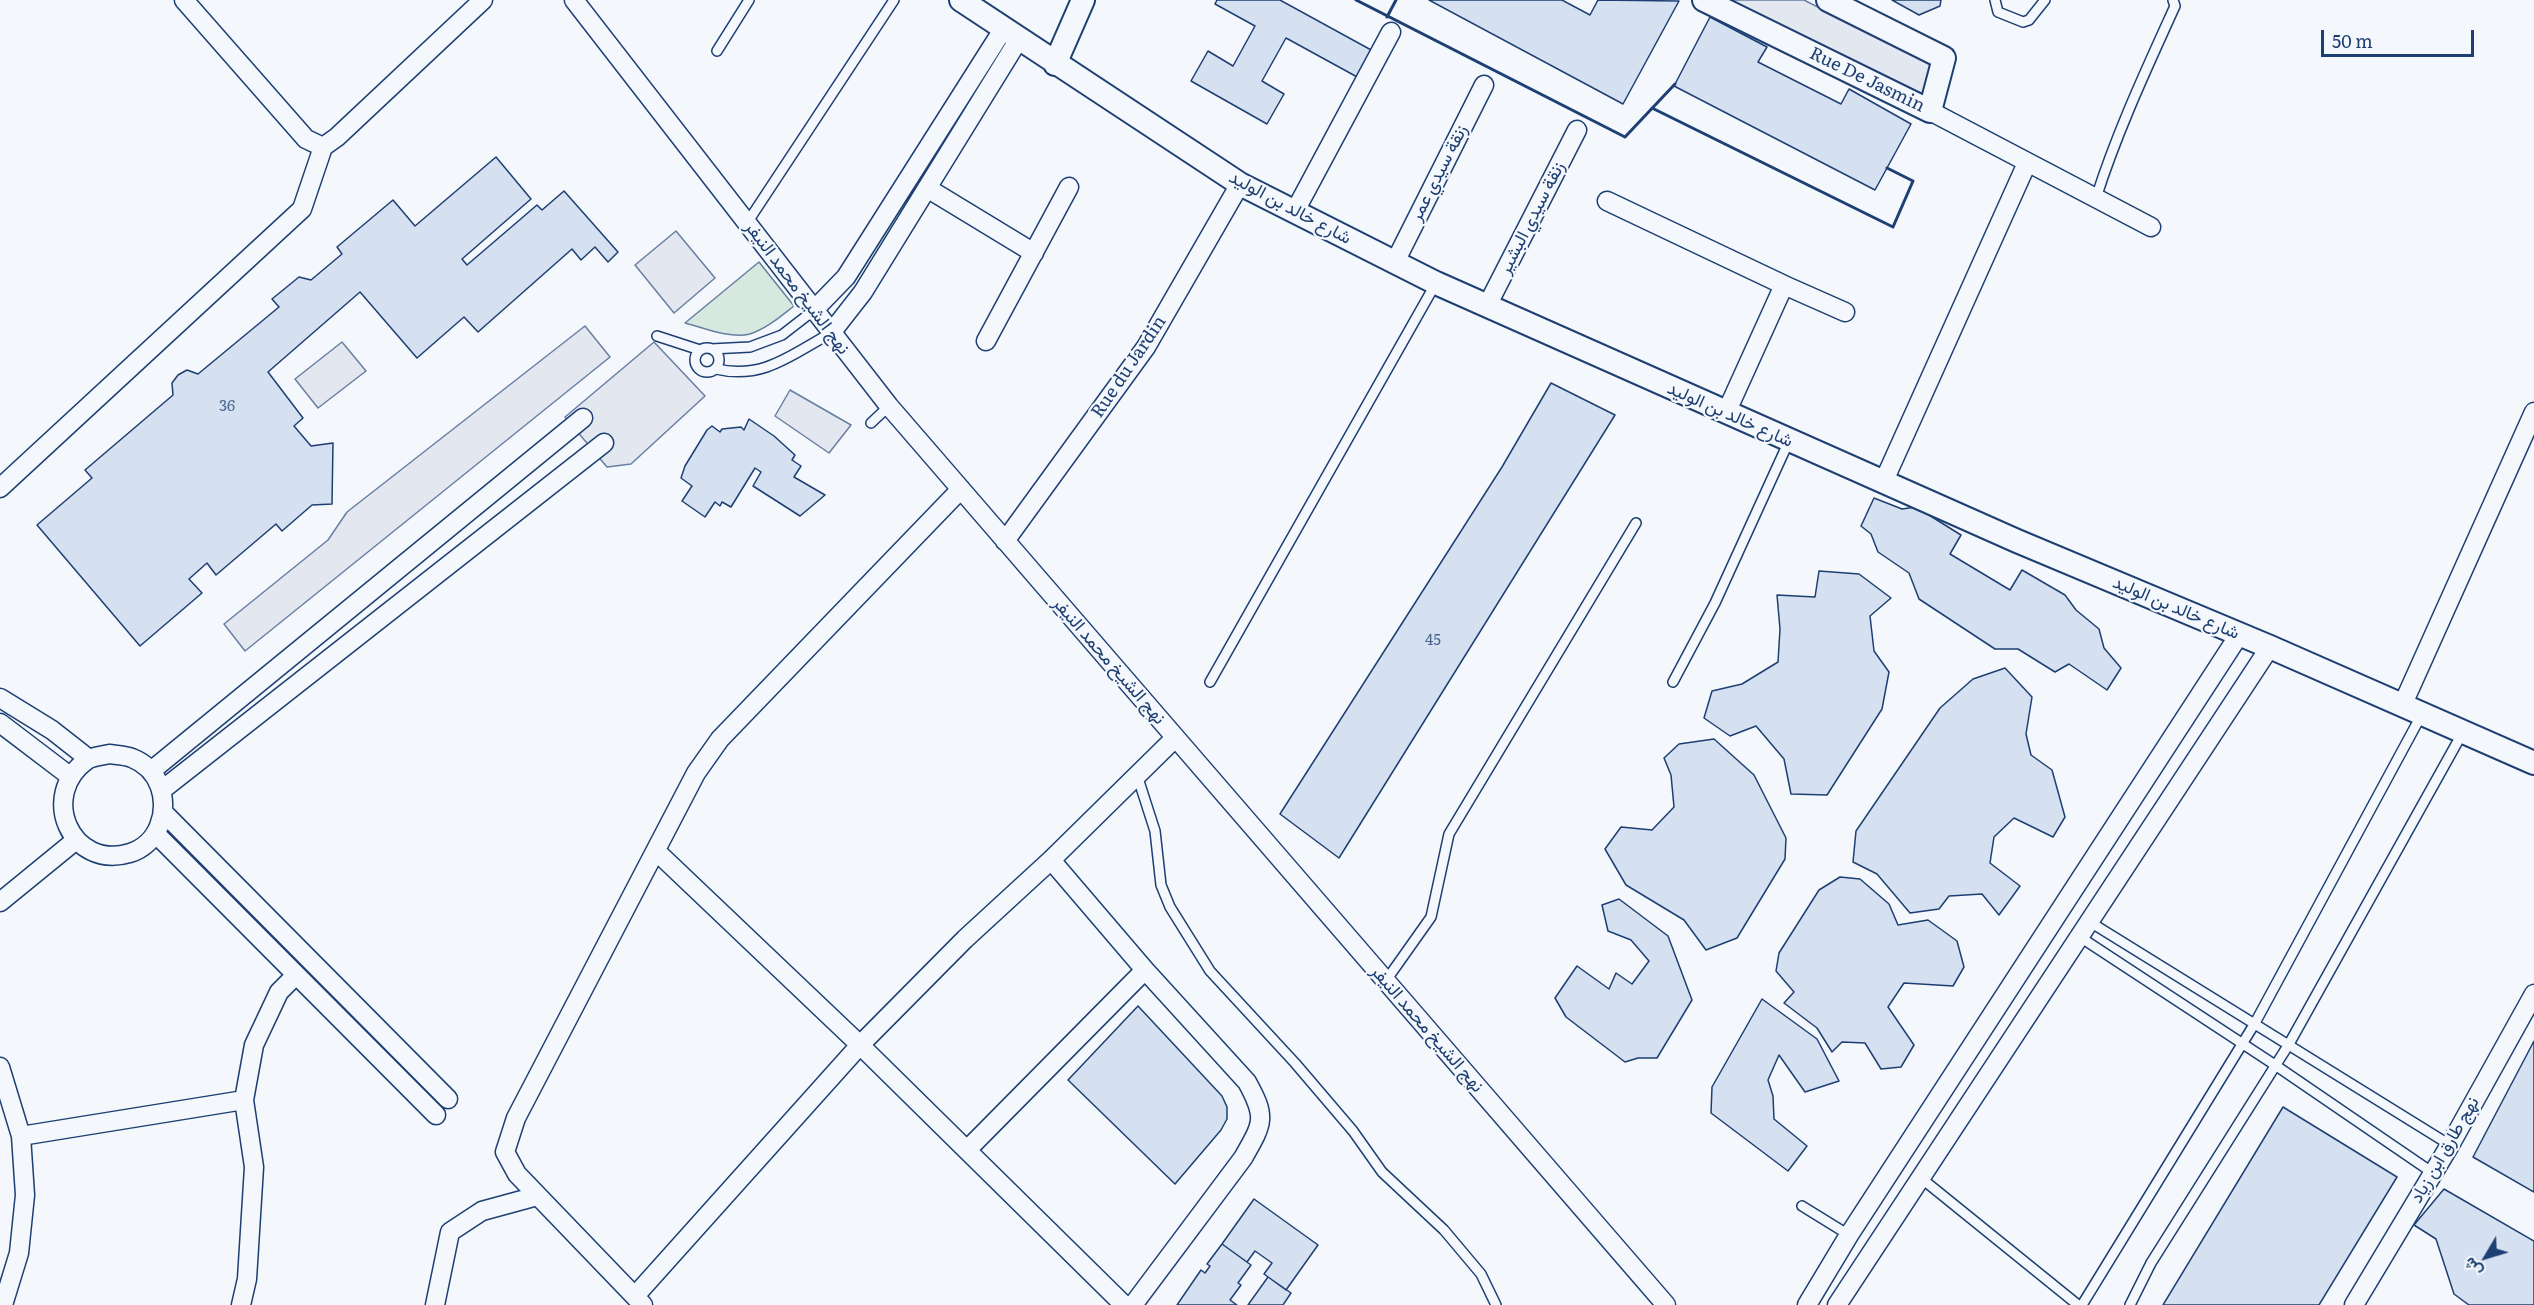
<!DOCTYPE html>
<html>
<head>
<meta charset="utf-8">
<style>
  body { margin:0 }
  #map { position:relative; width:2534px; height:1305px; overflow:hidden; background:#f4f7fb; font-family:Literata,Vazirmatn,serif }
  canvas { display:block }
  .north { position:absolute; left:2456px; top:1227px; width:60px; height:60px; -webkit-text-stroke:4px #f4f7fb; paint-order:stroke; rotate:232deg; font-size:16px; font-weight:700; line-height:24px; text-align:center; color:#1d3f73 }
  .north::after { content:''; display:block; margin:auto; width:21px; height:27px; background:#1d3f73; clip-path:polygon(50% 0,100% 100%,50% 72%,0 100%) }
  .scale { position:absolute; left:2321px; top:30px; width:153px; height:27px; box-sizing:border-box; border:3px solid #1d3f73; border-top:0; padding-left:8px; font-size:18px; line-height:21px; white-space:nowrap; color:#1d3f73; -webkit-text-stroke:4px #f4f7fb; paint-order:stroke }
</style>
</head>
<body>
<div id="map">
<canvas width="2534" height="1305"></canvas>
<div class="north">ش</div>
<div class="scale">50 m</div>
</div>
<script>
const ctx = document.querySelector('canvas').getContext('2d');
ctx.lineJoin = 'round';
function fill(path, color) { ctx.fillStyle = color; ctx.fill(path, 'evenodd'); }
function trace(path, color, width, dash) { ctx.strokeStyle = color; ctx.lineWidth = width; ctx.lineCap = dash ? 'butt' : 'round'; ctx.setLineDash(dash || []); ctx.stroke(path); }
function drawText(font, color, halo, rows, align = 'center') {
  ctx.font = font + ' Literata,Vazirmatn,serif'; ctx.lineWidth = 4.5; ctx.setLineDash([]); ctx.textBaseline = 'middle'; ctx.strokeStyle = halo; ctx.fillStyle = color; for (const [text, x, y, turn = 0] of rows) {
    ctx.save(); ctx.translate(x, y); ctx.rotate((+turn || 0) * Math.PI / 180); ctx.textAlign = isNaN(turn) ? turn : align; if (halo) ctx.strokeText(text, 0, 0); ctx.fillText(text, 0, 0); ctx.restore();
  }
}
const green = new Path2D(`
  M759,262L794,306C781,316 766,329 750,334C730,339 704,328 685,323Z`);
const parking = new Path2D(`
  M1731,0H1804L1936,67L1921,96Z
  M676,231L715,278L674,313L635,265Z
  M585,326L610,357L245,651L224,624L328,540L347,512Z
  M342,342L366,371L318,408L295,379Z
  M654,342L705,396L631,464L607,467L565,417Z
  M790,390L851,425L829,453L775,416Z`);
const building = new Path2D(`
  M1217,0H1280L1373,51L1359,78L1286,38L1262,81L1284,94L1267,124L1191,81L1208,51L1233,66L1255,26L1215,4Z
  M1429,0H1562L1590,15L1598,0L1679,1L1623,104Z
  M1892,0H1941L1940,6L1919,15Z
  M1710,17L1767,47L1758,62L1841,104L1849,89L1911,124L1875,190L1674,86Z
  M496,157L531,199L462,259L467,265L537,205L542,210L564,191L618,252L608,262L595,247L581,260L572,249L478,332L464,317L417,358L360,292L268,372L303,418L294,426L311,446L333,443L332,504L312,505L282,531L276,524L216,575L207,563L189,579L202,593L140,646L37,525L92,478L85,470L173,395L172,383L178,375L187,370L198,374L279,307L272,299L299,277L311,280L342,254L337,247L393,200L415,226Z
  M1551,383L1615,415L1339,858L1280,814L1502,467Z
  M749,419L774,436L795,455L792,460L801,466L794,477L825,495L800,516L753,486L761,472L755,468L731,507L722,502L720,506L715,502L705,517L682,501L692,486L681,478L685,466L707,430L712,426L720,432L722,429L741,427L744,430Z
  M1874,498L1902,509L1916,507L1961,535L1950,554L2010,590L2022,570L2065,595L2076,610L2099,629L2104,648L2121,668L2107,690L2069,664L2055,672L2018,649H1995L1919,599L1909,573L1878,552L1871,534L1861,526Z
  M1819,571L1859,574L1891,598L1870,616L1874,651L1889,672L1882,709L1827,795L1791,794L1784,759L1756,726L1730,736L1704,718L1712,691L1742,684L1778,662L1780,629L1777,595L1815,597Z
  M2005,668L2032,697L2026,734L2031,755L2052,770L2065,817L2053,837L2014,818L1994,837L1990,863L2020,886L1999,915L1982,894L1949,896L1939,909L1910,913L1877,874L1853,862L1856,831L1940,708L1973,679Z
  M1714,739L1754,775L1786,838L1785,859L1737,938L1706,950L1684,920L1626,885L1605,849L1621,827L1652,830L1674,807L1671,775L1664,758L1679,744Z
  M1840,877L1860,879L1889,904L1898,925L1928,920L1957,941L1964,967L1953,986L1904,983L1888,1007L1914,1045L1901,1067L1881,1069L1865,1043L1842,1042L1832,1052L1817,1028L1784,1003L1794,992L1776,971L1779,953L1819,890Z
  M1619,899L1668,936L1692,1000L1657,1058H1638L1625,1062L1566,1017L1555,998L1577,966L1609,989L1616,973L1632,984L1649,961L1631,940L1608,931L1602,905Z
  M1762,999L1817,1039L1839,1081L1805,1092L1779,1055L1768,1080L1773,1096L1774,1119L1807,1146L1788,1171L1711,1113L1712,1087Z
  M1138,1006L1222,1096L1227,1107V1119L1221,1130L1175,1184L1068,1080Z
  M2534,1041V1192L2473,1157Z
  M2283,1107L2397,1177L2319,1305H2163Z
  M2444,1189L2534,1241V1305H2469L2454,1294L2436,1239L2414,1225Z
  M1254,1199L1318,1245L1286,1290L1264,1274L1272,1263L1255,1251L1247,1262L1222,1244Z
  M1222,1244L1251,1265L1238,1283L1241,1285L1230,1300L1237,1305H1177L1201,1270L1205,1273L1210,1266L1207,1264Z
  M1268,1277L1291,1293L1283,1305H1248Z`);
const service = new Path2D(`
  M1995,0L1998,12L2023,22L2029,20L2045,0
  M717,51L749,0
  M2096,198C2117,132 2146,70 2175,6L2173,0
  M747,223L894,0
  M657,336L700,350
  M695 360a12 12 0 1 1 24 0a12 12 0 1 1-24 0Z
  M711,349L750,347L782,335L813,311
  M716,369C763,380 791,355 831,333
  M871,423L889,406
  M1210,682L1436,283
  M1673,682L1715,603L1789,441
  M1137,775L1155,831L1161,885L1170,907L1210,971L1295,1063L1353,1131L1382,1172L1444,1230L1481,1274L1496,1305
  M2090,922L2450,1145
  M2080,937L2275,1065L2433,1173
  M1385,982L1431,917L1449,834L1636,523
  M1921,1178L2078,1305
  M1802,1206L1849,1235
  M2082,1305L2255,1023L2422,714
  M2130,1305L2151,1263L2289,1044L2463,732`);
const minor = new Path2D(`
  M184,0L306,139L323,147
  M574,0L889,406L1666,1305
  M1930,111L2151,227
  M323,147L337,137L483,0
  M927,188L1034,253
  M1607,201L1784,285L1845,312
  M1295,211L1391,32
  M1395,262L1484,85
  M1487,306L1577,130
  M813,311L846,277L1004,28
  M831,333L863,292L1019,39
  M986,341L1069,187
  M1726,413L1784,285
  M1883,483L2027,163
  M0,488L302,209L323,147
  M1005,541L1146,347L1240,184
  M0,698L52,730L89,759
  M2402,706L2534,412
  M0,723L71,777
  M109,754C116,755 125,755 132,758C160,769 169,800 159,826C154,839 143,849 130,853C71,871 38,795 87,760C93,756 103,756 109,754Z
  M151,771L583,418
  M162,790L604,443
  M164,813L448,1099
  M156,834L436,1115
  M656,851L860,1045L1124,1305
  M1051,860L1145,970L1247,1082C1267,1118 1263,1123 1243,1158L1133,1305
  M0,902L76,840
  M0,1067L21,1136L25,1195L19,1253L3,1305
  M21,1136L244,1100
  M967,1150L1145,970
  M635,1296L860,1045L965,939L1051,860L1175,738
  M241,1305L247,1279L254,1167L244,1100L254,1045L279,992L296,975
  M435,1305L450,1232L482,1211L537,1196
  M643,1305L517,1174L505,1152L516,1118L696,773L720,739L961,489
  M1807,1305L1849,1235L2239,635
  M1837,1305L2270,647
  M2354,1305L2450,1145L2534,994`);
const tertiary = new Path2D(`
  M961,0L1240,184L1436,283L2017,541L2270,647L2534,763
  M1704,0L1930,111L1944,58L1828,0
  M1055,64L1083,0`);
const wall = new Path2D(`
  M1356,0L1625,137L1675,84
  M1387,17L1396,0
  M1652,108L1893,227L1913,181L1887,168`);
const numberNames = [
  ["36",227,407],
  ["45",1433,641]
];
const streetNames = [
  ["Rue De Jasmin",1867,80,26],
  ["زنقة سيدي عمر",1439,173,-63],
  ["شارع خالد بن الوليد",1290,208,28],
  ["زنقة سيدي البشير",1532,218,-63],
  ["نهج الشيخ محمد النيفر",797,288,53],
  ["Rue du Jardin",1129,367,-56],
  ["شارع خالد بن الوليد",1730,415,24],
  ["شارع خالد بن الوليد",2176,608,23],
  ["نهج الشيخ محمد النيفر",1109,661,49],
  ["نهج الشيخ محمد النيفر",1427,1029,49],
  ["نهج طارق ابن زياد",2445,1150,-60]
];
fill(green, '#d7e8df');
trace(green, '#687fa3', 1.5);
fill(parking, '#e3e8f0');
trace(parking, '#687fa3', 1.5);
fill(building, '#d5e0f0');
trace(building, '#1d3f73', 1.5);
trace(service, '#1d3f73', 12);
trace(minor, '#1d3f73', 21);
trace(tertiary, '#1d3f73', 26);
trace(service, '#f4f7fb', 9);
trace(minor, '#f4f7fb', 18);
trace(tertiary, '#f4f7fb', 22);
trace(wall, '#1d3f73', 3);
drawText('15px', '#4b6792', null, numberNames);
drawText('18px', '#1d3f73', '#f4f7fb', streetNames);
</script>
</body>
</html>
